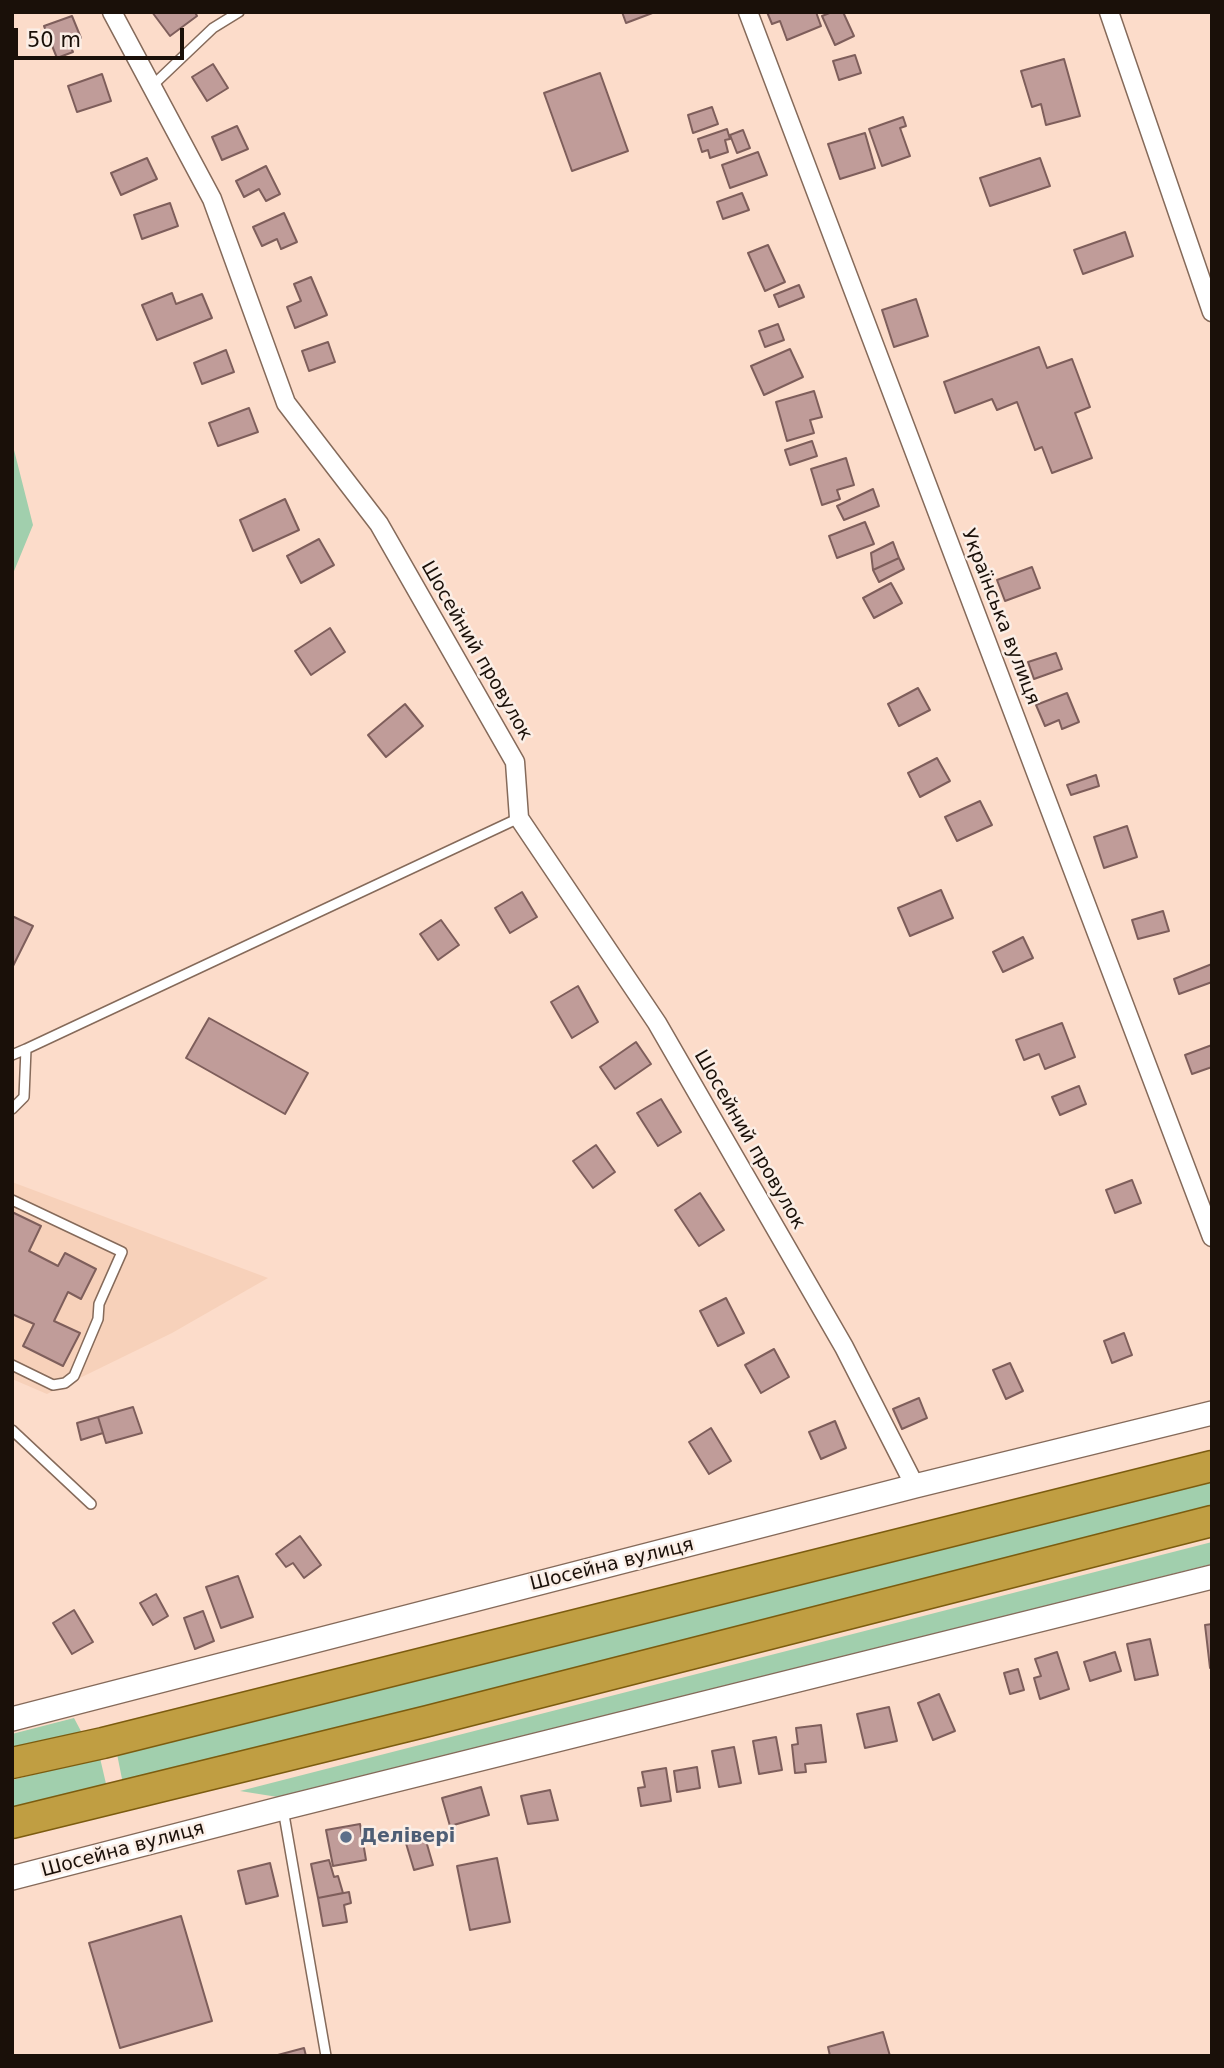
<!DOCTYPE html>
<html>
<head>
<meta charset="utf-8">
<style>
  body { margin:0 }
  #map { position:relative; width:1224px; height:2068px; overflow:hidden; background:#fcdcca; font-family:"DejaVu Sans",sans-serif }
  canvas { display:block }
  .frame { position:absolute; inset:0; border:14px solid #1a1009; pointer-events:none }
  .scale { position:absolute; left:14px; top:28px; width:170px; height:32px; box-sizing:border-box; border:4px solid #1a1009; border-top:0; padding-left:9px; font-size:21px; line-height:24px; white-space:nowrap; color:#1a1009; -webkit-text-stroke:5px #fbeee6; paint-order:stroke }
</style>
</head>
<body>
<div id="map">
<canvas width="1224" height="2068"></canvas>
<div class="frame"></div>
<div class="scale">50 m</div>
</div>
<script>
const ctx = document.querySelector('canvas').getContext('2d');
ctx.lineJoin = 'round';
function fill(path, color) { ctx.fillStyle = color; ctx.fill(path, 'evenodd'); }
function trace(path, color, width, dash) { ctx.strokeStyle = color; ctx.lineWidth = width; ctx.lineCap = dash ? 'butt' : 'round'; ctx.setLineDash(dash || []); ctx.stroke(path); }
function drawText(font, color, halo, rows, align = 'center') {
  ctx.font = font + ' "DejaVu Sans",sans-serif'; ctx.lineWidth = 5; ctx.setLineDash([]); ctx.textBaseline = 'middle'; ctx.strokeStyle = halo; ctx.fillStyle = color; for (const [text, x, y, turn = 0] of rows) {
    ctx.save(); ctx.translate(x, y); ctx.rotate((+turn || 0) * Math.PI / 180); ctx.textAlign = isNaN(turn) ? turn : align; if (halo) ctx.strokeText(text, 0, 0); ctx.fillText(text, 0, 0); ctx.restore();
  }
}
const built = new Path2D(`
  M12,1182L268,1278L172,1333L47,1394L12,1379Z`);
const green = new Path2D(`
  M12,442L33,525L12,576Z
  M1212,1477V1505L123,1784L117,1754Z
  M1212,1542V1564L284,1798L240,1791Z
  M74,1718L83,1735L12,1752V1734Z
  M100,1758L107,1788L12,1810V1780Z`);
const building = new Path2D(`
  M152,12H195L197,16L170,36Z
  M622,12H655L626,23Z
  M767,12H816L821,26L787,40L780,21L772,24Z
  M832,12H843L854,36L835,45L822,16Z
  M72,16L81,38L69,43L73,52L57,58L44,26Z
  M855,55L861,73L839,80L833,61Z
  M1064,59L1080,116L1046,125L1041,104L1032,107L1021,71Z
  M213,64L228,88L207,101L192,77Z
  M600,73L628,151L572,171L544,93Z
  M102,74L111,101L77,112L68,86Z
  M712,107L718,124L693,133L688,115Z
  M903,117L906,126L900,128L910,156L882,166L869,129Z
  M237,126L248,149L222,160L212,137Z
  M727,129L730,139L725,140L728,152L710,158L708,150L702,152L698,139Z
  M743,130L750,148L737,153L730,135Z
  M865,133L875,168L840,179L828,144Z
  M758,152L767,175L730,188L722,165Z
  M147,158L157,179L121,195L111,173Z
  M1040,158L1050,186L990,206L980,178Z
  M266,166L280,194L266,201L259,189L244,197L236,181Z
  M742,193L749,210L723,219L717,202Z
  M170,203L178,226L142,239L134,215Z
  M284,213L297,242L281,249L277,239L262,246L253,227Z
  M1125,232L1133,256L1083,274L1074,250Z
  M768,245L785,282L765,291L748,253Z
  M311,277L327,315L295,328L287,307L301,301L294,284Z
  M799,285L804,297L779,307L774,295Z
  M172,293L176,304L202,294L212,318L157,340L142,305Z
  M916,299L928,336L894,347L882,310Z
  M778,324L784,340L765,347L759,331Z
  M328,342L335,362L309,371L302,351Z
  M1039,347L1047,368L1072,359L1090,407L1075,413L1092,458L1052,473L1042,447L1035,450L1017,402L997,410L992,399L955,413L944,382Z
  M790,349L803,377L764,395L751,366Z
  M226,350L234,372L202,384L194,363Z
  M814,391L822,417L810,420L814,433L787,441L776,402Z
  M249,408L258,432L218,446L209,423Z
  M812,441L817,456L790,465L785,450Z
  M846,458L854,485L837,490L840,499L822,505L811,469Z
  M873,489L879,506L844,520L837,506Z
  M285,499L299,530L253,551L240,520Z
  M865,522L874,544L837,558L829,536Z
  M319,539L334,565L301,583L287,556Z
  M893,542L899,558L873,570L871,553Z
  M899,558L904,569L879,582L873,570Z
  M1032,567L1040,588L1005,601L997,580Z
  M891,583L902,603L874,618L863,598Z
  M330,628L345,652L311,675L295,651Z
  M1056,653L1062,669L1034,679L1028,662Z
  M918,688L930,710L899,726L888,704Z
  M1067,693L1079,722L1062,729L1059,720L1045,726L1036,705Z
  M405,704L423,726L386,757L368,735Z
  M937,758L950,781L920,797L908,773Z
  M1096,775L1099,786L1071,795L1067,785Z
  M980,801L992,825L957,841L945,817Z
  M1127,826L1137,857L1104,868L1094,837Z
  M941,890L953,918L910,936L898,908Z
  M522,892L537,917L510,933L495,908Z
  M1163,911L1169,931L1138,939L1132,920Z
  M12,916L33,926L12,968Z
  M441,920L459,945L438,960L420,934Z
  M1023,937L1033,958L1003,972L993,952Z
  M1212,964V982L1179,994L1174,979Z
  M578,986L598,1022L572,1038L551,1002Z
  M209,1018L308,1073L285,1114L186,1058Z
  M1062,1023L1075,1057L1045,1069L1039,1054L1024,1060L1016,1040Z
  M636,1042L651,1064L615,1089L600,1067Z
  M1212,1045V1067L1192,1074L1185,1055Z
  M1079,1086L1086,1104L1060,1115L1052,1097Z
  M661,1099L681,1132L658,1146L637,1113Z
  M596,1145L615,1172L593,1188L573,1161Z
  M1132,1180L1141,1203L1115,1213L1106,1190Z
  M700,1193L724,1230L699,1246L675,1210Z
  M12,1212L41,1226L29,1251L58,1266L65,1253L96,1269L81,1299L68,1292L54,1321L80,1333L63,1366L23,1346L34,1324L12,1314Z
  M726,1298L744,1333L718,1346L700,1311Z
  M1124,1333L1132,1355L1112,1363L1104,1341Z
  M774,1349L789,1377L761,1393L745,1365Z
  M1010,1363L1023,1391L1006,1399L993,1370Z
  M919,1398L927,1418L902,1429L893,1409Z
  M133,1407L142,1433L106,1443L98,1417Z
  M98,1417L103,1433L81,1440L77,1423Z
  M835,1421L846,1448L821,1459L809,1432Z
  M711,1428L731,1461L709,1474L689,1442Z
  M300,1536L321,1565L304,1578L293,1563L286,1567L276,1554Z
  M238,1576L253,1617L221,1628L206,1587Z
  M156,1594L168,1616L153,1625L140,1603Z
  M74,1610L93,1642L72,1654L53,1623Z
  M203,1611L214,1641L195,1649L184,1618Z
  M1212,1624V1668H1210L1205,1625Z
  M1150,1639L1158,1675L1135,1680L1127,1644Z
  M1057,1652L1069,1689L1040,1699L1034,1678L1041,1676L1035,1659Z
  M1115,1652L1121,1671L1090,1681L1084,1662Z
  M1018,1669L1024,1690L1010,1694L1004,1673Z
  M939,1694L955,1731L933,1740L918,1703Z
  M889,1707L897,1741L865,1748L857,1714Z
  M821,1725L826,1762L805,1764L806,1772L795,1773L792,1745L798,1744L796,1728Z
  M776,1737L782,1770L759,1774L753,1741Z
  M734,1747L741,1783L719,1787L712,1751Z
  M697,1767L700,1788L677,1792L674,1771Z
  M666,1768L671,1801L641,1806L638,1788L645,1787L642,1772Z
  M481,1787L489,1815L450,1826L442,1798Z
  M550,1790L558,1820L528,1824L521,1796Z
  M360,1824L366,1860L333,1866L326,1830Z
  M424,1834L433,1865L414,1870L405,1840Z
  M497,1858L510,1922L470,1930L457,1866Z
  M329,1860L334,1877L338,1876L343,1893L318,1898L311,1864Z
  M270,1863L278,1896L246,1904L238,1871Z
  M349,1892L351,1903L344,1905L347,1922L323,1926L318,1898Z
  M181,1916L212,2021L120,2048L89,1943Z
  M883,2032L890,2056H830L828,2047Z
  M304,2048L306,2056H274Z`);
const service = new Path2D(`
  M152,86L213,28L239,12
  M12,1055L26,1049
  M12,1109L24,1097L26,1049L519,818
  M12,1200L122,1252L99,1304L98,1319L74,1376L65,1383L53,1385L12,1365
  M12,1430L91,1504
  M283,1809L326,2056`);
const minor = new Path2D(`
  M112,12L212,199L286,403L379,524L515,762L519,818L657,1023L844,1347L915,1486
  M748,12L1212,1237
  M1109,12L1212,312`);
const tertiary = new Path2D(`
  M12,1719L915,1486L1212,1413
  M12,1878L283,1808L1212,1577`);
const trunk = new Path2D(`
  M12,1763L103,1743L1212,1466
  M12,1823L428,1721L1212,1521`);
const markers = [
  [346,1837,7,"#5c6f8a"]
];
const streetNames = [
  ["Українська вулиця",1000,617,69],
  ["Шосейний провулок",476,651,60],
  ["Шосейний провулок",749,1140,60],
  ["Шосейна вулиця",612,1565,-14],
  ["Шосейна вулиця",123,1850,-15]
];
const serviceNames = [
  ["Делівері",360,1837]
];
fill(built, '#f7d1ba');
fill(green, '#a1cfad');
fill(building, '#c09c99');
trace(building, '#7e5e5b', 2);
trace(service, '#856a5a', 12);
trace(minor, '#856a5a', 21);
trace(tertiary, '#856a5a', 26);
trace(trunk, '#7c5c0f', 33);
trace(service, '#fff', 9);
trace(minor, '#fff', 18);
trace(tertiary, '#fff', 23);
trace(trunk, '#c09e42', 30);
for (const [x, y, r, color] of markers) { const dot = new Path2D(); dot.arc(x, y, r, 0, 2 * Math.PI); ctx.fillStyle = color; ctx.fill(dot); trace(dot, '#fbeee6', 2.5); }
drawText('19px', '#1a1009', '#fbeee6', streetNames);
drawText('bold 19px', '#4e5e75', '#fbeee6', serviceNames, 'left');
</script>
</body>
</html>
